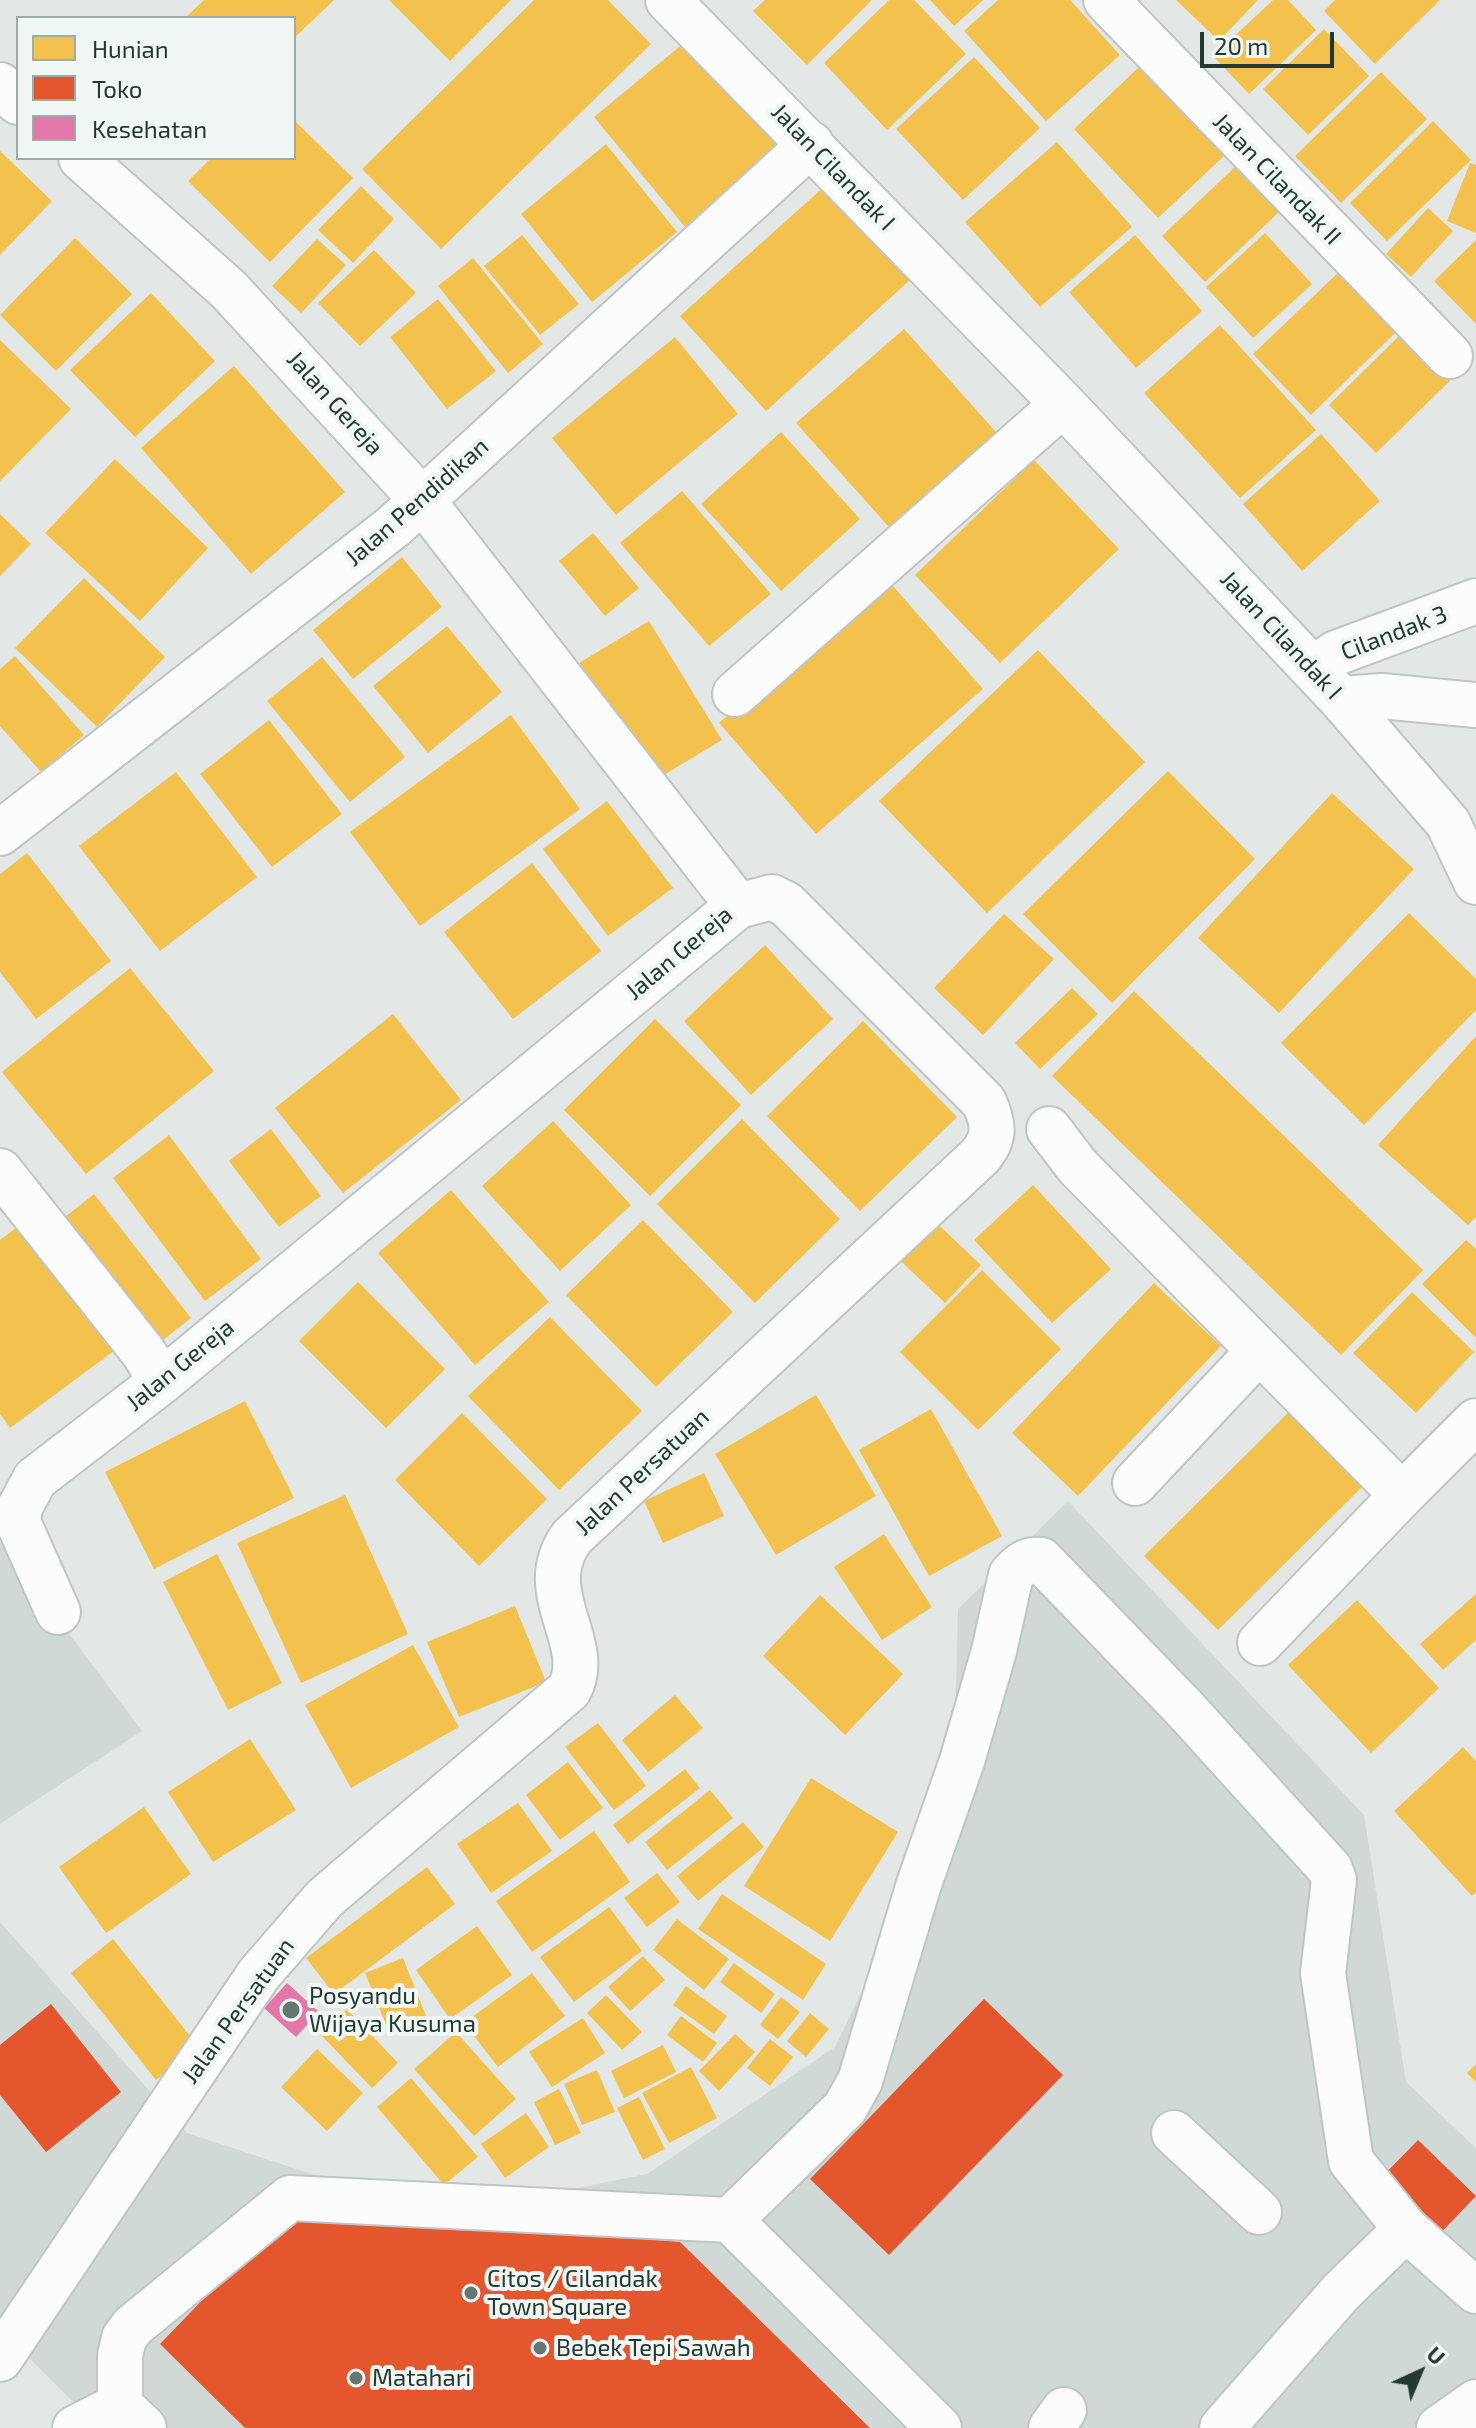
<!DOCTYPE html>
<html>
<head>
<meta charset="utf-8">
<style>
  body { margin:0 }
  #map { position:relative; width:1476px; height:2428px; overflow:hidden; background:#e3e8e6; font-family:"Exo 2",sans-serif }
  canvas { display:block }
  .legend { position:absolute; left:16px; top:16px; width:280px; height:144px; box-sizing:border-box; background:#f1f7f4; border:2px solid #9faba6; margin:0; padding:10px 14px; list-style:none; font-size:24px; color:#233932 }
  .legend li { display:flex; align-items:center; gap:16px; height:40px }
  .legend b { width:40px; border:2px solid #9faba6 }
  .north { position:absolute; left:1380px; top:2332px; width:80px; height:80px; -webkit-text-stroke:6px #f1f7f4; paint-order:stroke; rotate:44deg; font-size:22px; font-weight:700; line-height:32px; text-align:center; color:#233932 }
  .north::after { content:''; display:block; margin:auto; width:28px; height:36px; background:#233932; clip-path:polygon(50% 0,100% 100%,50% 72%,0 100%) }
  .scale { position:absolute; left:1200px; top:32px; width:134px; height:36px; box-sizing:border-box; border:4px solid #233932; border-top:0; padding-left:10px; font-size:24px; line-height:28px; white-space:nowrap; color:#233932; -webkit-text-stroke:6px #f1f7f4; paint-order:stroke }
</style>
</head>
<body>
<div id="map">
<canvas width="1476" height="2428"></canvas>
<ul class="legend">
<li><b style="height:22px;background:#f2c14e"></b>Hunian</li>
<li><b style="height:22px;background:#e4572e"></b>Toko</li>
<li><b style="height:22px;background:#e377a8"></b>Kesehatan</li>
</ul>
<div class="north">U</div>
<div class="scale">20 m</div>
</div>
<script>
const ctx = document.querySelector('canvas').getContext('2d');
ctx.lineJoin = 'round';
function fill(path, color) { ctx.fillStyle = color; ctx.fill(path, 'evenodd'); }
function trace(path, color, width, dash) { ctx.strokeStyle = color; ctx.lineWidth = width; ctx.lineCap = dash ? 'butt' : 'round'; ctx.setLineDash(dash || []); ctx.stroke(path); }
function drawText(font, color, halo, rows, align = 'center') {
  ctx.font = font + ' "Exo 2",sans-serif'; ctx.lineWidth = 8; ctx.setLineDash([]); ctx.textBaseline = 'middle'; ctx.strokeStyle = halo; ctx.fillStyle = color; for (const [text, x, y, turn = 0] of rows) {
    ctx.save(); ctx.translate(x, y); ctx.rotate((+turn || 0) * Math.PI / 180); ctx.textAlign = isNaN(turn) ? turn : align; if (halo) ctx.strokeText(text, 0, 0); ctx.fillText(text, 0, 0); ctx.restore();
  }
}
const built = new Path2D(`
  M1068,1501L1364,1815L1406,2082L1476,2148V2428H100L0,2329V1922L187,2133L439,2216L647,2174L835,2047L953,1804L958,1609Z
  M0,1542L142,1731L0,1824Z`);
const homes = new Path2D(`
  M204,0H334L294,38V18H185Z
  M389,0H511L450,61Z
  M534,0H608L651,44L441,249L362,169Z
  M765,0H872L807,65L753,11Z
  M889,0H914L966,54L887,130L824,63Z
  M930,0H983L954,26Z
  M998,0H1070L1120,55L1046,121L964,31Z
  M1176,0H1258L1219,41Z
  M1273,0H1288L1316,30L1249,94L1213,56Z
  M1335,0H1440L1375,64L1324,11Z
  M1324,29L1369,76L1308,135L1263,89Z
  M690,38L790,160L695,239L594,117Z
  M974,57L1040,128L963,200L896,129Z
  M1140,66L1224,156L1158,218L1074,129Z
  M1381,72L1427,119L1341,203L1295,156Z
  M294,120L353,178L270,262L188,181L211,158H294Z
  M1433,121L1471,160L1387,241L1350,203Z
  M1057,142L1132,227L1040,307L965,222Z
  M606,144L677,232L592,302L521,214Z
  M0,151L52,201L0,255Z
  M1470,163L1476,165V233L1447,221Z
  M1236,166L1279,212L1205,282L1162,236Z
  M836,176L921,270L766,411L680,316Z
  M361,186L394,219L353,263L318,230Z
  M1428,208L1453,231L1411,277L1386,254Z
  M1265,233L1312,284L1253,338L1206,287Z
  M522,235L579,304L540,335L484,266Z
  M1135,235L1202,311L1136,368L1069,292Z
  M75,238L132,294L56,371L0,315Z
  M317,239L346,265L301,313L272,286Z
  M1476,240V324L1434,281Z
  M374,250L416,293L360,346L318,303Z
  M473,258L543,344L508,373L438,286Z
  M1342,269L1399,329L1311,415L1253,354Z
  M151,293L215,361L135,437L70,370Z
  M438,299L496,371L447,409L390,337Z
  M1220,325L1316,430L1240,498L1144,393Z
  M1408,327L1456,375L1376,453L1329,405Z
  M904,329L1004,441L897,536L796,423Z
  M675,337L738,414L616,515L552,438Z
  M0,340L71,409L0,481Z
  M234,366L345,492L251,574L141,448Z
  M781,432L860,519L781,591L701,504Z
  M1321,434L1380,501L1302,571L1243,504Z
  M115,459L208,548L140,621L45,533Z
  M1034,460L1119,549L1000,663L915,575Z
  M682,491L771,594L709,646L620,543Z
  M0,514L31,544L0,576Z
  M593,533L639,588L605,616L559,561Z
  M402,557L442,607L353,679L313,630Z
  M84,578L165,657L97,727L15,648Z
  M886,578L983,689L816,834L719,723Z
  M649,621L722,740L652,782L579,663Z
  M447,626L502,692L428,753L373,686Z
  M1038,650L1145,762L987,913L879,801Z
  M15,656L84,735L41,772L0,726V669Z
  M322,657L405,757L350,802L267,701Z
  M511,715L580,809L420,926L350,832Z
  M269,720L342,814L272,867L200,774Z
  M1168,771L1255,859L1112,1003L1023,914Z
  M176,772L257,877L160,951L79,846Z
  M1332,793L1414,869L1279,1013L1198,938Z
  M607,801L673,888L608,936L543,849Z
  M27,853L111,961L36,1019L0,972V874Z
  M532,863L601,951L513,1019L444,932Z
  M1409,913L1476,979V1010L1364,1125L1281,1043Z
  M1004,914L1054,959L983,1035L934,988Z
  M765,945L833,1019L751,1095L684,1021Z
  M130,968L214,1071L86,1174L2,1072Z
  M1072,988L1098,1014L1040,1069L1015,1043Z
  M1134,991L1423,1270L1341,1355L1052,1076Z
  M393,1014L461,1100L343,1193L275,1108Z
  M655,1019L741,1105L650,1196L564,1110Z
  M863,1021L957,1117L860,1211L767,1116Z
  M1476,1036V1217L1468,1225L1378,1145Z
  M742,1119L840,1219L755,1303L657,1204Z
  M553,1121L631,1205L560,1271L482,1186Z
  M271,1129L321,1196L279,1227L229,1161Z
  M169,1135L261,1259L205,1301L113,1178Z
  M1033,1185L1111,1269L1052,1323L974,1240Z
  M451,1190L549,1302L475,1365L378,1253Z
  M94,1194L191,1318L157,1345L60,1221Z
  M924,1211L981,1265L945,1303L888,1249Z
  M28,1219L122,1345L10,1428L0,1414V1240Z
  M643,1220L733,1312L656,1387L566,1295Z
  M1466,1240L1476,1249V1338L1422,1284Z
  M982,1270L1061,1349L978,1430L900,1352Z
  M358,1282L445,1369L386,1428L299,1341Z
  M1154,1283L1221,1346L1078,1496L1012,1433Z
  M1412,1292L1474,1352L1416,1413L1353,1353Z
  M550,1317L642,1411L559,1490L468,1396Z
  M816,1395L876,1496L776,1555L715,1454Z
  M245,1401L294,1498L154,1569L105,1472Z
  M1299,1402L1373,1476L1218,1630L1144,1556Z
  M931,1409L1002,1536L929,1576L859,1450Z
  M462,1413L547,1499L479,1566L395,1480Z
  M704,1473L724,1516L663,1543L644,1501Z
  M345,1495L408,1634L301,1683L237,1543Z
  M884,1534L932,1607L882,1640L834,1567Z
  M217,1554L282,1683L228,1710L163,1582Z
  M1476,1594V1640L1443,1670L1420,1644Z
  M820,1595L903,1674L845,1735L763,1656Z
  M1357,1600L1439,1688L1371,1753L1288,1665Z
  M515,1606L546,1682L459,1717L427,1642Z
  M413,1645L459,1727L351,1788L305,1705Z
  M675,1695L703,1728L648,1772L622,1740Z
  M598,1723L646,1786L614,1810L565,1747Z
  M250,1739L296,1810L213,1862L168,1792Z
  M1463,1747L1476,1761V1892L1472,1896L1394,1811Z
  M568,1762L603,1808L560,1840L526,1795Z
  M685,1769L700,1788L628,1844L613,1825Z
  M811,1778L898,1832L830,1941L744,1886Z
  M710,1790L733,1818L667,1870L645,1842Z
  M518,1803L552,1851L491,1893L457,1844Z
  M144,1807L191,1874L106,1933L59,1867Z
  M743,1822L764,1847L698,1901L677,1876Z
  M594,1831L630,1882L532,1952L496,1901Z
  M427,1867L455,1904L334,1994L306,1958Z
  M657,1873L680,1902L647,1927L624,1898Z
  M722,1894L826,1964L803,2000L698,1929Z
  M609,1907L642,1951L574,2002L540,1957Z
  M677,1919L729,1959L704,1990L653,1950Z
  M477,1926L512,1975L450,2019L416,1970Z
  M113,1939L198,2046L156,2080L71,1973Z
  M643,1956L665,1980L630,2011L608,1987Z
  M403,1958L427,2018L389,2032L365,1973Z
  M734,1963L775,1994L761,2013L720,1982Z
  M532,1973L565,2016L498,2067L464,2023Z
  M686,1986L727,2016L714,2034L673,2005Z
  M606,1995L642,2032L622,2050L587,2013Z
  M781,1997L800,2012L778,2039L760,2025Z
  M347,2009L398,2063L372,2088L320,2034Z
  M810,2013L829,2029L806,2057L787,2041Z
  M681,2016L717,2043L703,2062L667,2035Z
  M583,2018L605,2053L552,2087L529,2052Z
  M456,2032L516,2099L474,2136L414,2069Z
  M735,2034L755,2052L719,2091L699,2071Z
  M770,2039L793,2057L770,2086L747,2068Z
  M663,2045L676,2072L624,2098L611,2071Z
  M317,2049L363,2093L327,2131L281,2087Z
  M1476,2064V2082L1467,2073Z
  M691,2067L717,2118L669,2143L642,2093Z
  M597,2070L615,2112L582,2125L564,2084Z
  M411,2078L478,2157L444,2185L377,2107Z
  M559,2089L581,2133L555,2145L534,2102Z
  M639,2097L665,2149L643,2160L617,2108Z
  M526,2113L549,2147L505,2178L481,2144Z`);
const shops = new Path2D(`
  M984,1999L1063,2075L889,2255L810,2179Z
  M51,2004L121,2092L46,2152L0,2095V2045Z
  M1418,2140L1476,2196L1432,2242L1374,2185Z
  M289,2210L680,2242L870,2428H245L160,2344Z`);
const health = new Path2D(`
  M287,1983L319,2012L296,2037L264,2008Z`);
const minor = new Path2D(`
  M668,0L1063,404L1341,699L1448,823L1476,882
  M1106,0L1450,356
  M0,85L18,102
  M81,158L229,290L422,500L738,906
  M1313,669L1336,653L1476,601
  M735,694L1063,404
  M1341,699L1382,696L1476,705
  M0,833L394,526L811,144
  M1049,1129L1078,1167L1402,1495L1476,1421
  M0,1171L144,1353L161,1382
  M1135,1483L1258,1352
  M1260,1643L1402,1495
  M1174,2133L1259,2212
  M730,2220L845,2108L860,2081L918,1887L962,1761L994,1651L1011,1575C1019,1565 1028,1558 1041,1560L1186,1710L1330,1869L1334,1880L1323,1973L1351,2161L1406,2229
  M0,2359L259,1974L325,1898L569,1690C595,1643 531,1592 572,1537L979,1157C996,1138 994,1124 984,1102L786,904L772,897L738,906L161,1382L35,1479L20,1507L18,1522L58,1612
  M75,2428L120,2405
  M144,2428L120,2405V2356L124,2338L133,2326L290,2198L730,2220L939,2428
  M1051,2428L1064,2410
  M1222,2428L1341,2292L1406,2229L1476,2291
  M1439,2428L1476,2402`);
const markers = [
  [291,2010,10,"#667671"],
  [471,2293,8,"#667671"],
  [540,2348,8,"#667671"],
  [356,2378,8,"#667671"]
];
const streetNames = [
  ["Jalan Cilandak I",833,167,46],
  ["Jalan Cilandak II",1277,179,46],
  ["Jalan Gereja",335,403,48],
  ["Jalan Pendidikan",417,502,-41],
  ["Cilandak 3",1394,633,-21],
  ["Jalan Cilandak I",1281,635,47],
  ["Jalan Gereja",679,953,-40],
  ["Jalan Gereja",180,1365,-39],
  ["Jalan Persatuan",642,1472,-43],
  ["Jalan Persatuan",238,2011,-54]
];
const poiNames = [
  ["Posyandu",309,1996],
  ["Wijaya Kusuma",309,2024],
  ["Citos / Cilandak",487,2279],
  ["Town Square",487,2307],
  ["Bebek Tepi Sawah",556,2348],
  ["Matahari",372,2378]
];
fill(built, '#d1d9d6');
fill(homes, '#f2c14e');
fill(shops, '#e4572e');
fill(health, '#e377a8');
trace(minor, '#c0c5c3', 48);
trace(minor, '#fbfcfb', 44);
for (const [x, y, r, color] of markers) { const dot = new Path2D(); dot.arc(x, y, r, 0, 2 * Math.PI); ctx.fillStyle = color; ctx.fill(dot); trace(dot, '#f1f7f4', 3); }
drawText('24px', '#233932', '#f1f7f4', streetNames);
drawText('24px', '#233932', '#f1f7f4', poiNames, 'left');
</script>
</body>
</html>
